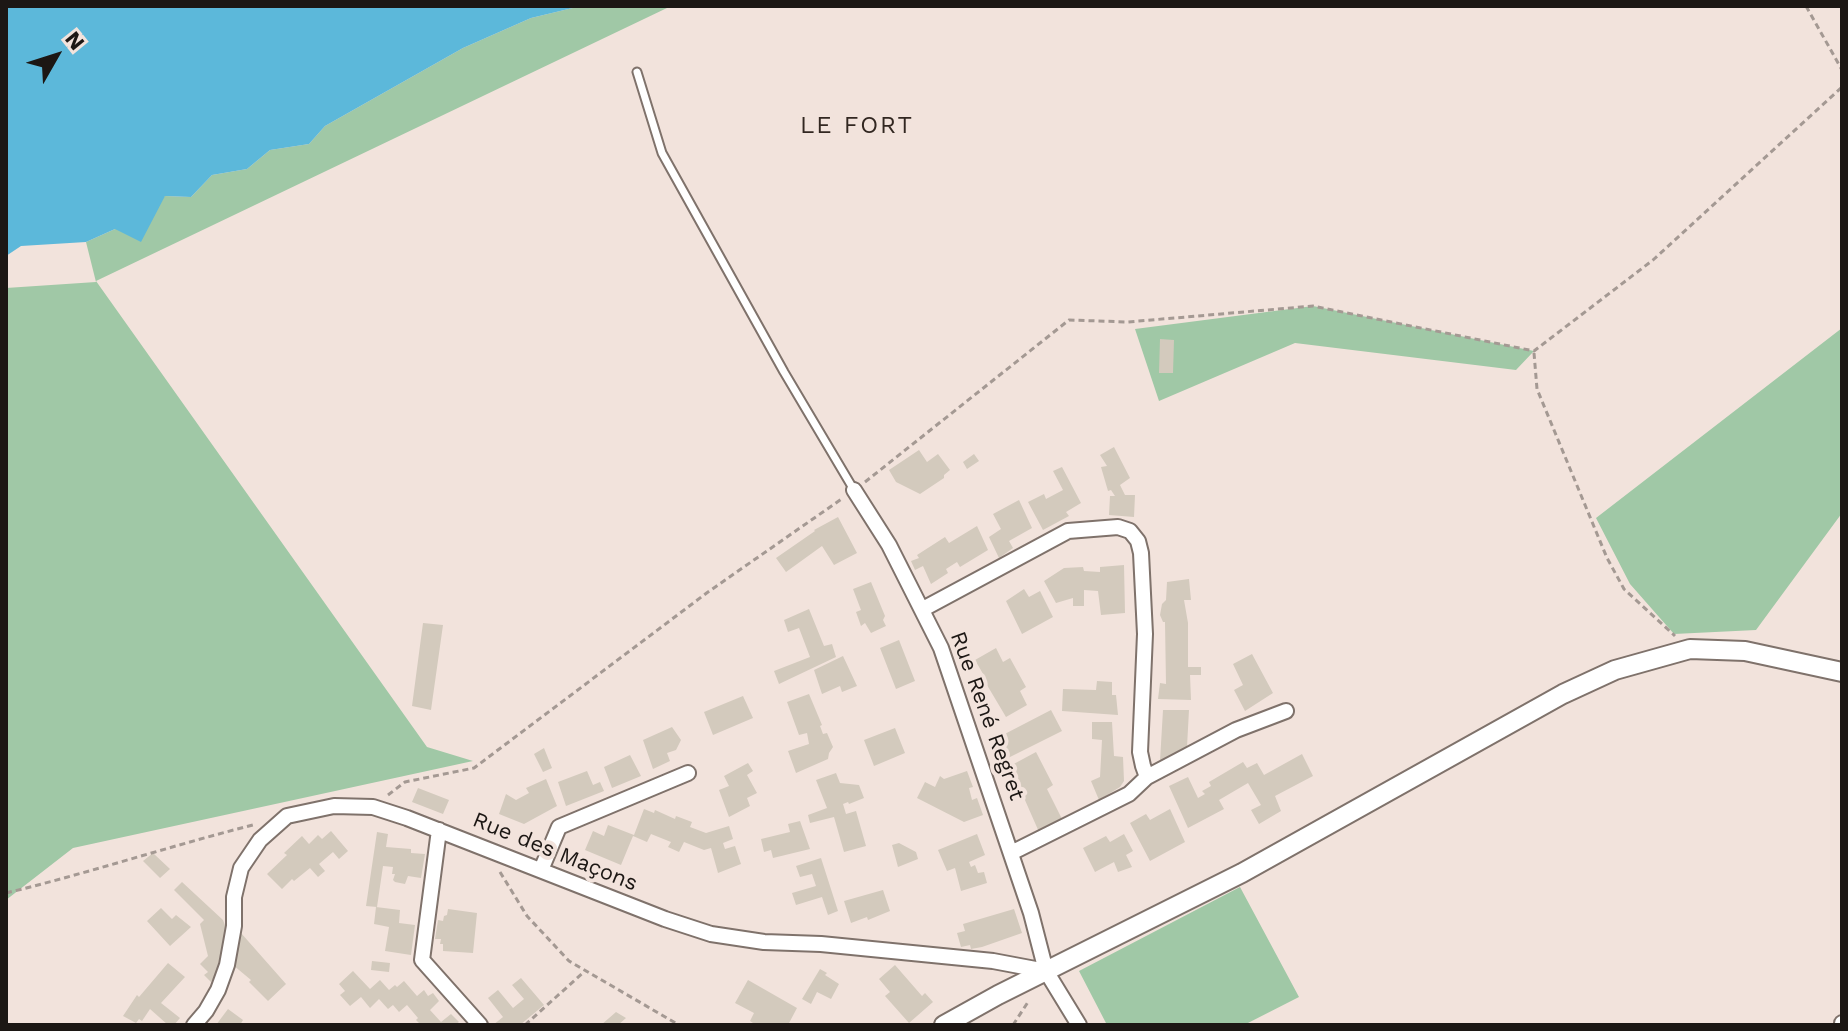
<!DOCTYPE html>
<html>
<head>
<meta charset="utf-8">
<style>
  body { margin:0 }
  #map { position:relative; width:1848px; height:1031px; overflow:hidden; background:#f2e3dc; font-family:"Work Sans",sans-serif }
  canvas { display:block }
  .frame { position:absolute; inset:0; border:8px solid #1c1714; pointer-events:none }
  .north { position:absolute; left:16px; top:16px; width:80px; height:80px; -webkit-text-stroke:6px #f2e3dc; paint-order:stroke; rotate:51deg; font-size:22px; font-weight:700; line-height:32px; text-align:center; color:#1c1714 }
  .north::after { content:''; display:block; margin:auto; width:28px; height:36px; background:#1c1714; clip-path:polygon(50% 0,100% 100%,50% 72%,0 100%) }
</style>
</head>
<body>
<div id="map">
<canvas width="1848" height="1031"></canvas>
<div class="frame"></div>
<div class="north">N</div>
</div>
<script>
const ctx = document.querySelector('canvas').getContext('2d');
ctx.lineJoin = 'round';
function fill(path, color) { ctx.fillStyle = color; ctx.fill(path, 'evenodd'); }
function trace(path, color, width, dash) { ctx.strokeStyle = color; ctx.lineWidth = width; ctx.lineCap = dash ? 'butt' : 'round'; ctx.setLineDash(dash || []); ctx.stroke(path); }
function drawText(font, color, halo, rows, align = 'center') {
  ctx.font = font + ' "Work Sans",sans-serif'; ctx.lineWidth = 8; ctx.setLineDash([]); ctx.textBaseline = 'middle'; ctx.strokeStyle = halo; ctx.fillStyle = color; for (const [text, x, y, turn = 0] of rows) {
    ctx.save(); ctx.translate(x, y); ctx.rotate((+turn || 0) * Math.PI / 180); ctx.textAlign = isNaN(turn) ? turn : align; if (halo) ctx.strokeText(text, 0, 0); ctx.fillText(text, 0, 0); ctx.restore();
  }
}
const green = new Path2D(`
  M581,6H674L667,8L96,281L427,747L473,761L73,848L6,900V288L96,282L86,242L115,229L165,196L191,197L212,175L247,169L270,150L309,144L325,126L463,48L531,18Z
  M1313,306L1534,351L1516,370L1295,343L1159,401L1135,329Z
  M1842,328V513L1756,630L1674,634L1630,584L1596,518Z
  M1240,887L1299,997L1244,1025H1107L1079,971Z`);
const water = new Path2D(`
  M6,6H581L531,18L463,48L325,126L309,144L270,150L247,169L212,175L191,197L165,196L141,242L115,229L86,242L21,246L6,256Z`);
const building = new Path2D(`
  M1160,339L1174,340L1173,373H1159Z
  M1114,447L1130,478L1120,485L1125,495H1135L1134,517L1109,515L1110,496H1115L1111,490L1108,491L1101,467L1107,466L1100,455Z
  M919,450L927,462L938,454L950,470L944,475V478L920,494L896,482L889,470Z
  M974,454L979,461L967,469L963,462Z
  M1062,467L1081,503L1066,512L1069,516L1043,530L1028,502L1044,494L1046,499L1063,490L1053,471Z
  M1019,500L1032,528L1009,541L1013,548L999,558L989,537L1001,529L993,514Z
  M838,517L857,553L834,565L822,546L786,572L776,558L815,531L814,530Z
  M977,526L988,550L960,567L957,562L946,569L948,573L931,584L923,566L915,570L911,561L919,558L917,555L945,537L949,543Z
  M1124,565L1125,613L1101,615L1098,591L1084,590V606H1073V598L1056,603L1044,581L1064,568L1083,567L1084,571L1100,572V567Z
  M1189,579L1191,600H1184L1188,623V667H1201V675H1190L1191,700L1158,699L1160,683L1166,684L1165,622H1163L1160,615L1162,604L1166,600L1167,582Z
  M871,582L885,616L883,620L886,626L871,633L865,623L861,626L856,612L861,610L853,589Z
  M1024,589L1029,597L1040,591L1053,617L1022,634L1006,601Z
  M809,609L824,646L832,644L836,657L779,684L774,671L810,657L799,628L788,632L784,620Z
  M423,623L443,625L431,710L412,706Z
  M899,640L915,681L896,689L880,648Z
  M996,648L1003,662L1010,658L1026,687L1020,691L1027,705L1006,717L984,680L986,679L975,660Z
  M1252,654L1273,693L1245,711L1234,690L1243,685L1233,664Z
  M843,656L857,686L842,692L840,686L822,694L814,670Z
  M1097,681L1112,682V695H1116L1118,715L1062,711L1063,689L1096,690Z
  M809,694L822,725L820,726L823,734L827,733L833,747L829,753L828,759L796,773L788,751L809,744L807,733L799,735L787,702Z
  M743,696L753,718L713,735L704,712Z
  M1051,710L1062,731L1006,759L997,738Z
  M1163,710H1189L1187,747L1160,761Z
  M1092,722H1112L1114,756L1123,757L1124,781L1120,787L1099,800L1091,781L1100,777L1102,740L1092,739Z
  M672,727L681,740L676,750L667,753L670,761L653,769L643,740Z
  M895,728L905,753L874,766L864,740Z
  M544,748L552,768L543,772L534,754Z
  M1036,752L1053,785L1047,789L1062,819L1039,832L1010,766Z
  M1302,754L1313,776L1275,796L1281,811L1259,824L1251,810L1261,805L1248,783L1219,800L1224,809L1188,828L1169,786L1188,777L1198,798L1205,794L1202,791L1211,786L1209,782L1243,762L1247,768L1257,763L1264,775Z
  M630,755L641,776L612,788L604,767Z
  M748,763L753,771L747,775L757,793L747,798L750,806L729,817L719,790L729,786L724,776Z
  M587,771L593,785L600,782L604,791L566,806L558,782Z
  M967,771L973,787L969,788L972,800L977,798L983,815L964,822L917,798L925,782L935,787L940,776L944,779Z
  M836,773L840,783L859,785L864,798L849,804L848,802L843,804L846,814L856,811L866,846L844,852L834,817L810,823L808,815L827,808L816,780Z
  M546,779L557,806L524,824L499,814L506,794L516,800L529,793L526,788Z
  M418,788L449,800L443,814L412,802Z
  M644,809L654,813L655,810L675,819L676,816L692,822L690,827L706,833L729,826L733,839L723,843L725,849L735,846L741,864L718,873L711,848L704,850L684,842L679,852L668,847L671,842L651,834L647,842L633,836L621,865L585,850L593,831L604,836L608,825L634,835Z
  M1170,809L1185,842L1150,861L1130,823L1146,814L1150,820Z
  M800,821L810,849L773,858L771,850L764,852L761,839L790,832L788,824Z
  M331,831L348,851L339,859L333,852L319,864L325,871L318,877L310,868L294,881L292,879L282,889L267,874L287,855L284,853L302,836L309,844L318,835L322,839Z
  M377,832L388,834L386,847L411,849V853L425,854L421,878L408,876L405,884L395,882L393,880L395,874H392L393,867L383,866L377,907L366,906Z
  M977,834L985,855L969,862L971,867L975,865L978,873L984,872L987,883L961,891L955,868L947,871L938,850Z
  M1124,834L1133,851L1126,855L1132,867L1118,872L1114,862L1095,872L1083,848L1106,836L1110,842Z
  M899,843L916,852L918,859L898,867L892,845Z
  M153,853L170,869L160,878L143,861Z
  M821,858L838,911L828,915L822,897L796,905L792,893L816,886L812,874L800,877L796,866Z
  M182,882L223,920L226,928L227,934L220,967L211,982L204,975L208,972L200,964L208,956L200,924L204,920L174,890Z
  M883,890L890,911L868,920L867,917L851,923L844,901Z
  M376,907L400,910L399,923L415,925L411,955L385,951L389,927L374,924Z
  M161,908L172,919L176,915L191,927L170,946L147,921Z
  M448,909L477,913L473,953L443,951V944H440L441,939H435L438,920L443,921L444,916L447,915Z
  M1014,909L1022,933L982,947L971,949L970,945L961,947L957,933L965,931L963,924Z
  M241,933L286,984L268,1001L249,982L251,980L233,965Z
  M372,961L390,963L389,972L371,970Z
  M168,963L185,977L161,1003L180,1018L174,1025H168L150,1009L142,1021L139,1019L136,1023L123,1016L137,995L139,997Z
  M895,965L922,996L925,993L933,1002L909,1023L885,996L890,992L879,979Z
  M820,969L827,973L825,975L839,984L831,999L817,992L811,1004L802,999Z
  M353,971L370,989L380,980L389,990L395,985L397,987L404,981L417,996L424,990L428,996L433,993L439,1001L430,1010L441,1022L451,1014L459,1022L455,1025H421L416,1020L418,1018L407,1005L399,1012L393,1005L388,1009L379,999L370,1008L361,997L350,1006L340,995L345,991L339,984Z
  M521,978L544,1005L520,1025H493L503,1017L488,998L498,990L513,1008L524,999L512,985Z
  M748,980L797,1008L788,1025H756L750,1021L754,1013L735,1003Z
  M228,1009L243,1020L240,1025H216Z
  M616,1012L626,1018L618,1025H601Z`);
const path = new Path2D(`
  M1806,6L1842,70
  M1534,353L1537,389L1607,558L1624,589L1675,636
  M865,482L1069,320L1128,322L1313,306L1534,351L1653,260L1842,87
  M388,795L405,782L474,768L708,592L843,498
  M500,872L527,916L569,961L679,1025
  M6,893C89,873 170,846 253,825
  M525,1025L585,971
  M1013,1025L1028,1002`);
const service = new Path2D(`
  M637,72L662,153L784,372L854,490`);
const minor = new Path2D(`
  M854,490L889,545L941,648L1031,913L1046,971L1079,1025
  M923,609L1068,531L1118,527L1130,531L1138,541L1141,553L1145,634L1140,752L1143,766L1147,777L1129,794L1011,853
  M1147,777L1236,730L1286,711
  M439,830L422,960L480,1025
  M541,870L559,827L688,773
  M194,1025L206,1011L218,990L227,965L234,926V897L241,868L260,840L287,816L334,806L373,807L407,818L665,919L711,934L764,942L821,944L993,961L1046,971
  M1842,1025V1023`);
const tertiary = new Path2D(`
  M944,1025L998,995L1242,873L1563,694L1615,670L1690,649L1745,651L1842,672`);
const streetNames = [
  ["Rue René Regret",987,716,70],
  ["Rue des Maçons",555,852,22]
];
const neighbourhoodNames = [
  ["LE FORT",857,126]
];
fill(green, '#a0c8a6');
fill(water, '#5cb8da');
fill(building, '#d3cabd');
trace(service, '#7f726b', 11);
trace(minor, '#7f726b', 18);
trace(tertiary, '#7f726b', 22);
trace(path, '#a49993', 3, [6, 4]);
trace(service, '#fff', 7);
trace(minor, '#fff', 14);
trace(tertiary, '#fff', 18);
drawText('22px', '#1c1714', '#f2e3dc', streetNames);
ctx.letterSpacing = '2px';
drawText('24px', '#322721', '#f2e3dc', neighbourhoodNames);
ctx.letterSpacing = '0px';
</script>
</body>
</html>
